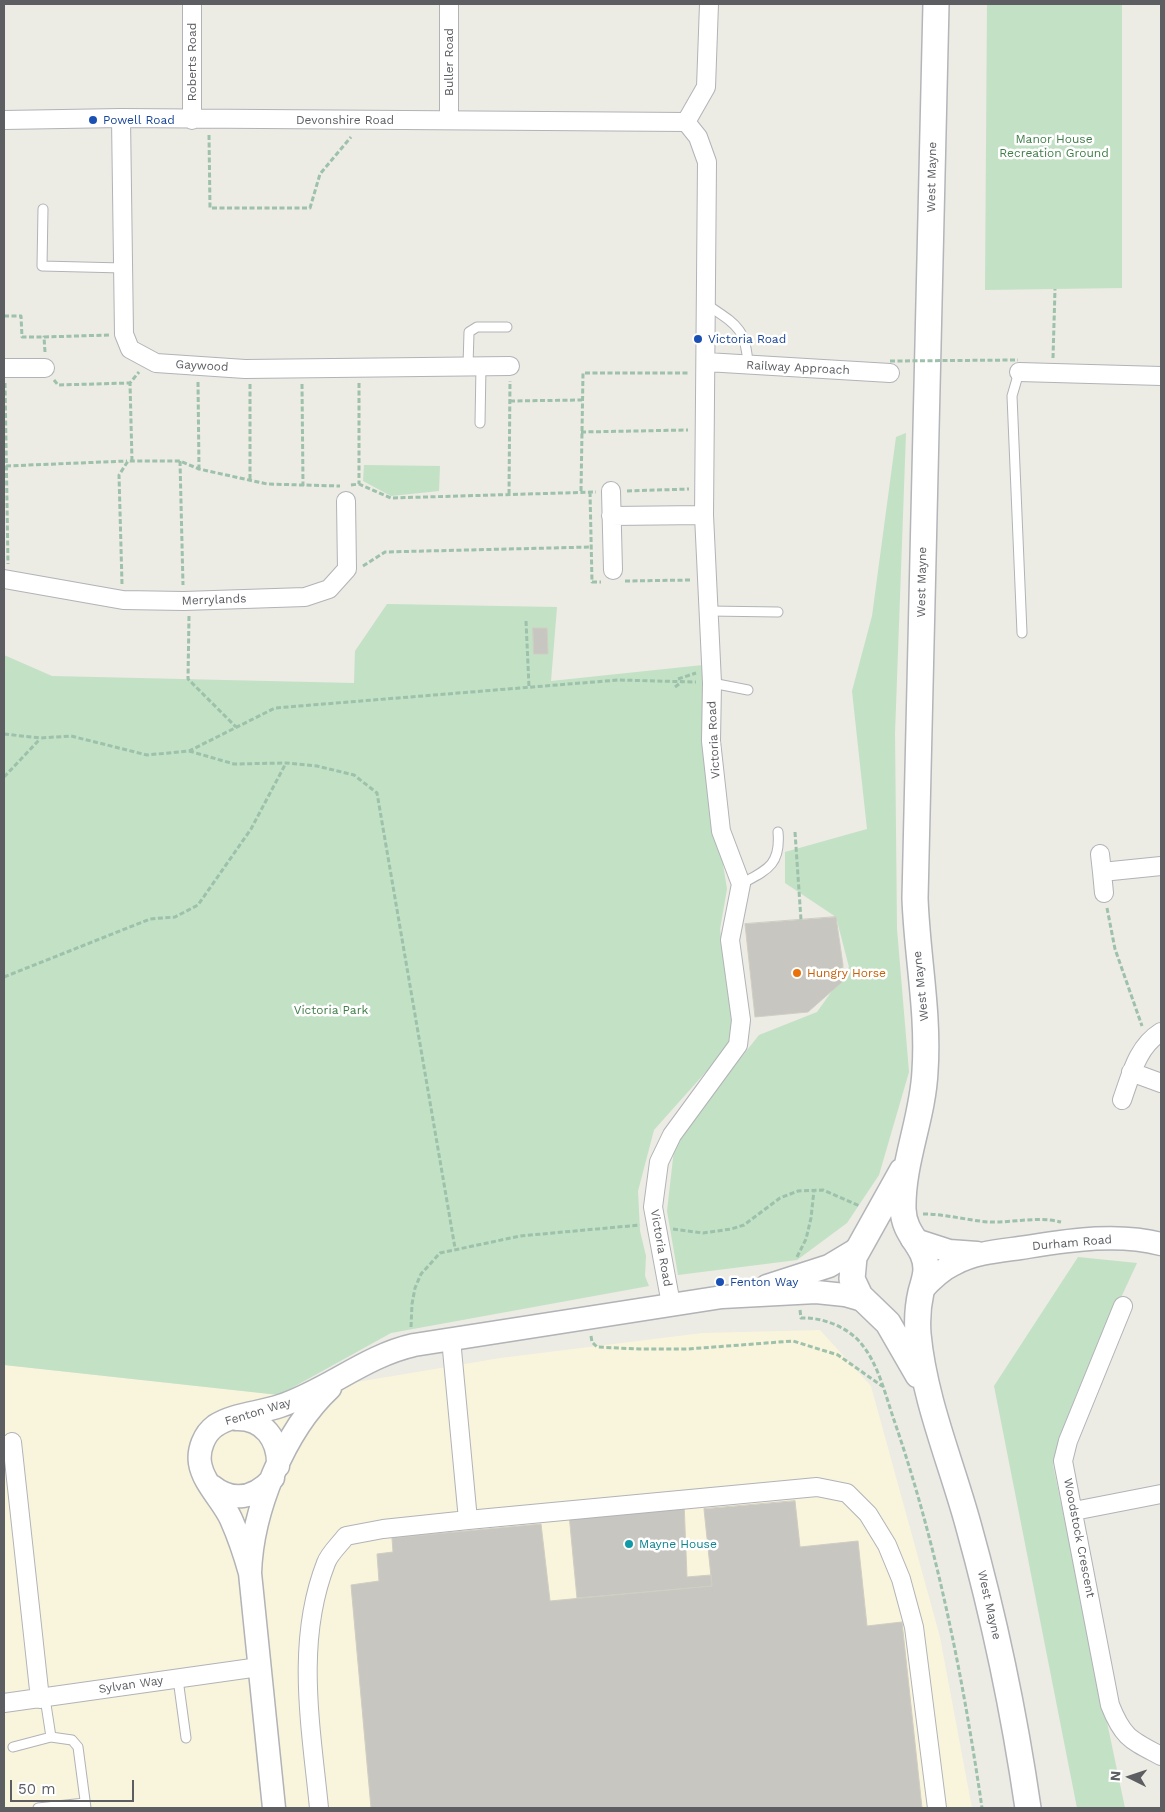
<!DOCTYPE html>
<html>
<head>
<meta charset="utf-8">
<style>
  body { margin:0 }
  #map { position:relative; width:1165px; height:1812px; overflow:hidden; background:#ecebe4; font-family:"Work Sans",sans-serif }
  canvas { display:block }
  .frame { position:absolute; inset:0; border:5px solid #5c5e62; pointer-events:none }
  .north { position:absolute; left:1105px; top:1752px; width:50px; height:50px; -webkit-text-stroke:4px #fff; paint-order:stroke; rotate:274deg; font-size:14px; font-weight:700; line-height:20px; text-align:center; color:#5c5e62 }
  .north::after { content:''; display:block; margin:auto; width:18px; height:22px; background:#5c5e62; clip-path:polygon(50% 0,100% 100%,50% 72%,0 100%) }
  .scale { position:absolute; left:10px; top:1780px; width:124px; height:22px; box-sizing:border-box; border:2px solid #5c5e62; border-top:0; padding-left:6px; font-size:15px; line-height:18px; white-space:nowrap; color:#5c5e62; -webkit-text-stroke:4px #fff; paint-order:stroke }
</style>
</head>
<body>
<div id="map">
<canvas width="1165" height="1812"></canvas>
<div class="frame"></div>
<div class="north">N</div>
<div class="scale">50 m</div>
</div>
<script>
const ctx = document.querySelector('canvas').getContext('2d');
ctx.lineJoin = 'round';
function fill(path, color) { ctx.fillStyle = color; ctx.fill(path, 'evenodd'); }
function trace(path, color, width, dash) { ctx.strokeStyle = color; ctx.lineWidth = width; ctx.lineCap = dash ? 'butt' : 'round'; ctx.setLineDash(dash || []); ctx.stroke(path); }
function drawText(font, color, halo, rows, align = 'center') {
  ctx.font = font + ' "Work Sans",sans-serif'; ctx.lineWidth = 5; ctx.setLineDash([]); ctx.textBaseline = 'middle'; ctx.strokeStyle = halo; ctx.fillStyle = color; for (const [text, x, y, turn = 0] of rows) {
    ctx.save(); ctx.translate(x, y); ctx.rotate((+turn || 0) * Math.PI / 180); ctx.textAlign = isNaN(turn) ? turn : align; if (halo) ctx.strokeText(text, 0, 0); ctx.fillText(text, 0, 0); ctx.restore();
  }
}
const commercial = new Path2D(`
  M820,1330L871,1386L940,1637L972,1808H4V1365L279,1395L500,1358L702,1333Z`);
const green = new Path2D(`
  M987,4H1122V288L985,290Z
  M906,433L895,733L897,929L909,1072L879,1175L847,1223L797,1260L678,1275L667,1211L675,1141L759,1035L817,1012L849,967L836,917L785,883V852L867,829L852,691L872,616L896,437Z
  M364,465L440,466L439,491L391,496L363,481Z
  M387,604L557,607L551,681L703,665L720,846L727,889L720,929L733,1029L728,1047L654,1130L638,1191L640,1231L646,1256L645,1276L649,1286L391,1333L279,1395L4,1365V655L52,676L354,683L355,651Z
  M1078,1257L1137,1263L1076,1395L1053,1465L1125,1808H1077L994,1386Z`);
const building = new Path2D(`
  M533,628H547L548,654H534Z
  M836,917L843,965L842,982L808,1012L755,1017L745,924Z
  M795,1501L800,1547L858,1541L867,1626L902,1622L922,1808H371L351,1585L379,1581L377,1554L393,1552L392,1538L541,1524L550,1601L690,1588L712,1586L704,1509Z
  M684,1502L687,1577L711,1575L712,1586L577,1598L569,1514Z`);
const path = new Path2D(`
  M209,135L210,208H310L320,174L351,137
  M4,316H21L22,337H44
  M45,352L44,337L109,335
  M1053,358L1055,289
  M54,380L58,385L130,383
  M198,382L199,469
  M5,383L8,564
  M359,383V484
  M250,384V481
  M302,384L303,486
  M510,401L582,400
  M581,432L688,430
  M132,461L130,383L139,372
  M180,461L183,585
  M6,466L127,461
  M351,485L359,484L391,498L596,492
  M581,491L583,373H690
  M627,491L689,489
  M590,492L592,582H601
  M509,494L510,381
  M363,566L385,552L591,547
  M625,581L691,580
  M122,584L119,475L128,461H180L199,469L267,484L340,486
  M189,616L188,679L236,727
  M526,621L529,687
  M678,679L696,673
  M675,687L683,681
  M4,734L40,738L71,736L147,755L189,751L275,708L618,680L696,682
  M189,751L234,764L286,763L317,766L354,775L377,793L455,1248
  M4,777L40,739
  M795,832L801,920
  M1107,908L1115,949L1142,1026
  M4,977L150,919L175,917L198,905L251,829L286,763
  M923,1214C945,1214 966,1220 988,1222C1012,1223 1037,1216 1061,1222
  M673,1229L703,1233L731,1229L744,1225L780,1198L798,1191L823,1190L860,1206
  M797,1257L806,1239L811,1218L814,1190
  M800,1310L801,1318C821,1317 845,1326 859,1341C878,1362 885,1394 894,1420C937,1545 963,1677 982,1808
  M411,1327L412,1304L415,1288L421,1274L440,1253L520,1236L640,1225
  M591,1336L592,1342L597,1347L639,1349H688L793,1341L838,1355L882,1386`);
const service = new Path2D(`
  M43,209L42,266L123,268
  M706,304C735,324 746,327 748,365
  M468,366L469,332L477,327H507
  M1019,372L1012,396L1022,633
  M480,423L481,366
  M709,611L778,612
  M712,683L748,690
  M741,884C767,870 781,865 778,832
  M178,1679L186,1738
  M45,1698L51,1737L72,1740L78,1747L86,1808
  M13,1747L51,1737
  M38,1808L85,1803`);
const minor = new Path2D(`
  M121,118L124,334L130,349L156,363L245,369L510,366
  M4,120L121,118L686,122
  M192,120V4
  M449,120V4
  M686,122L706,87L709,4
  M706,362L890,373
  M4,368H45
  M1019,372L1161,376
  M611,491L613,570
  M611,516L704,515
  M4,579L123,600L184,601L305,597L329,589L347,569L346,501
  M1100,854L1102,872L1161,866
  M1102,872L1104,893
  M1131,1072L1161,1083
  M1122,1100C1131,1075 1137,1047 1161,1032
  M671,1304L653,1207L659,1162L672,1135L738,1045L741,1020L730,940L741,884L721,831L711,741L712,683L704,515L707,162L698,137L686,122
  M1123,1306L1068,1441L1063,1461L1110,1705C1123,1738 1131,1740 1161,1756
  M451,1339L468,1520
  M12,1442L40,1699
  M1074,1511L1161,1494
  M4,1703L259,1667
  M319,1808C311,1727 295,1642 326,1563C329,1554 340,1544 346,1536L383,1529L468,1520L817,1487L847,1493L868,1514L887,1545L901,1579L914,1627L937,1808`);
const tertiary = new Path2D(`
  M912,1239L949,1251L977,1253
  M767,1286L829,1266L859,1248
  M921,1291C931,1280 941,1270 954,1264C974,1253 998,1251 1020,1248C1066,1241 1115,1232 1161,1244
  M236,1419C264,1418 279,1440 278,1466
  M212,1486C233,1503 255,1498 273,1478
  M250,1573C245,1555 239,1537 231,1519C223,1501 203,1483 200,1463C198,1450 204,1434 215,1426C233,1414 260,1413 280,1406C328,1390 365,1356 414,1345L722,1297L816,1292L845,1295L866,1301
  M274,1808L250,1573C252,1511 284,1431 330,1388`);
const secondary = new Path2D(`
  M936,4L915,898C917,956 929,1013 925,1071C923,1118 902,1162 903,1209C904,1237 926,1245 926,1269C926,1277 923,1284 921,1292C918,1305 917,1320 918,1334C924,1399 951,1462 968,1524C994,1617 1014,1712 1028,1808
  M902,1171L854,1257L852,1279L860,1296L888,1323L918,1375`);
const pathBridge = new Path2D(`
  M890,361L1018,360`);
const markers = [
  [93,120,5,"#1a4fb4"],
  [698,339,5,"#1a4fb4"],
  [797,973,5,"#e8710a"],
  [720,1282,5,"#1a4fb4"],
  [629,1544,5,"#0f9aa8"]
];
const streetNames = [
  ["Roberts Road",192,62,-90],
  ["Buller Road",449,62,-90],
  ["Devonshire Road",345,120],
  ["West Mayne",932,177,-89],
  ["Gaywood",202,366,3],
  ["Railway Approach",798,368,3],
  ["West Mayne",922,582,-89],
  ["Merrylands",214,600,-2],
  ["Victoria Road",714,740,-93],
  ["West Mayne",921,986,-96],
  ["Durham Road",1072,1243,-5],
  ["Victoria Road",661,1248,80],
  ["Fenton Way",258,1412,-17],
  ["Woodstock Crescent",1079,1538,79],
  ["West Mayne",989,1605,77],
  ["Sylvan Way",131,1685,-8]
];
const transitNames = [
  ["Powell Road",103,120],
  ["Victoria Road",708,339],
  ["Fenton Way",730,1282]
];
const parkNames = [
  ["Manor House",1054,139],
  ["Recreation Ground",1054,153],
  ["Victoria Park",331,1010]
];
const foodNames = [
  ["Hungry Horse",807,973]
];
const cultureNames = [
  ["Mayne House",639,1544]
];
fill(commercial, '#f9f4dc');
fill(green, '#c3e1c5');
fill(building, '#c8c6c0');
trace(building, '#d0cdc3', 1);
trace(service, '#b1b3b7', 11);
trace(minor, '#b1b3b7', 20);
trace(tertiary, '#b1b3b7', 25);
trace(secondary, '#b3b5b9', 28);
trace(path, '#9dc1aa', 3, [5, 2.5]);
trace(service, '#fff', 9);
trace(minor, '#fff', 18);
trace(tertiary, '#fff', 22);
trace(secondary, '#fff', 25);
trace(pathBridge, '#9dc1aa', 3, [5, 2.5]);
for (const [x, y, r, color] of markers) { const dot = new Path2D(); dot.arc(x, y, r, 0, 2 * Math.PI); ctx.fillStyle = color; ctx.fill(dot); trace(dot, '#fff', 2); }
drawText('12px', '#5c5e62', '#fff', streetNames);
drawText('12px', '#164399', '#fff', transitNames, 'left');
drawText('12px', '#3f7e47', '#fff', parkNames);
drawText('12px', '#c56008', '#fff', foodNames, 'left');
drawText('12px', '#0d838f', '#fff', cultureNames, 'left');
</script>
</body>
</html>
